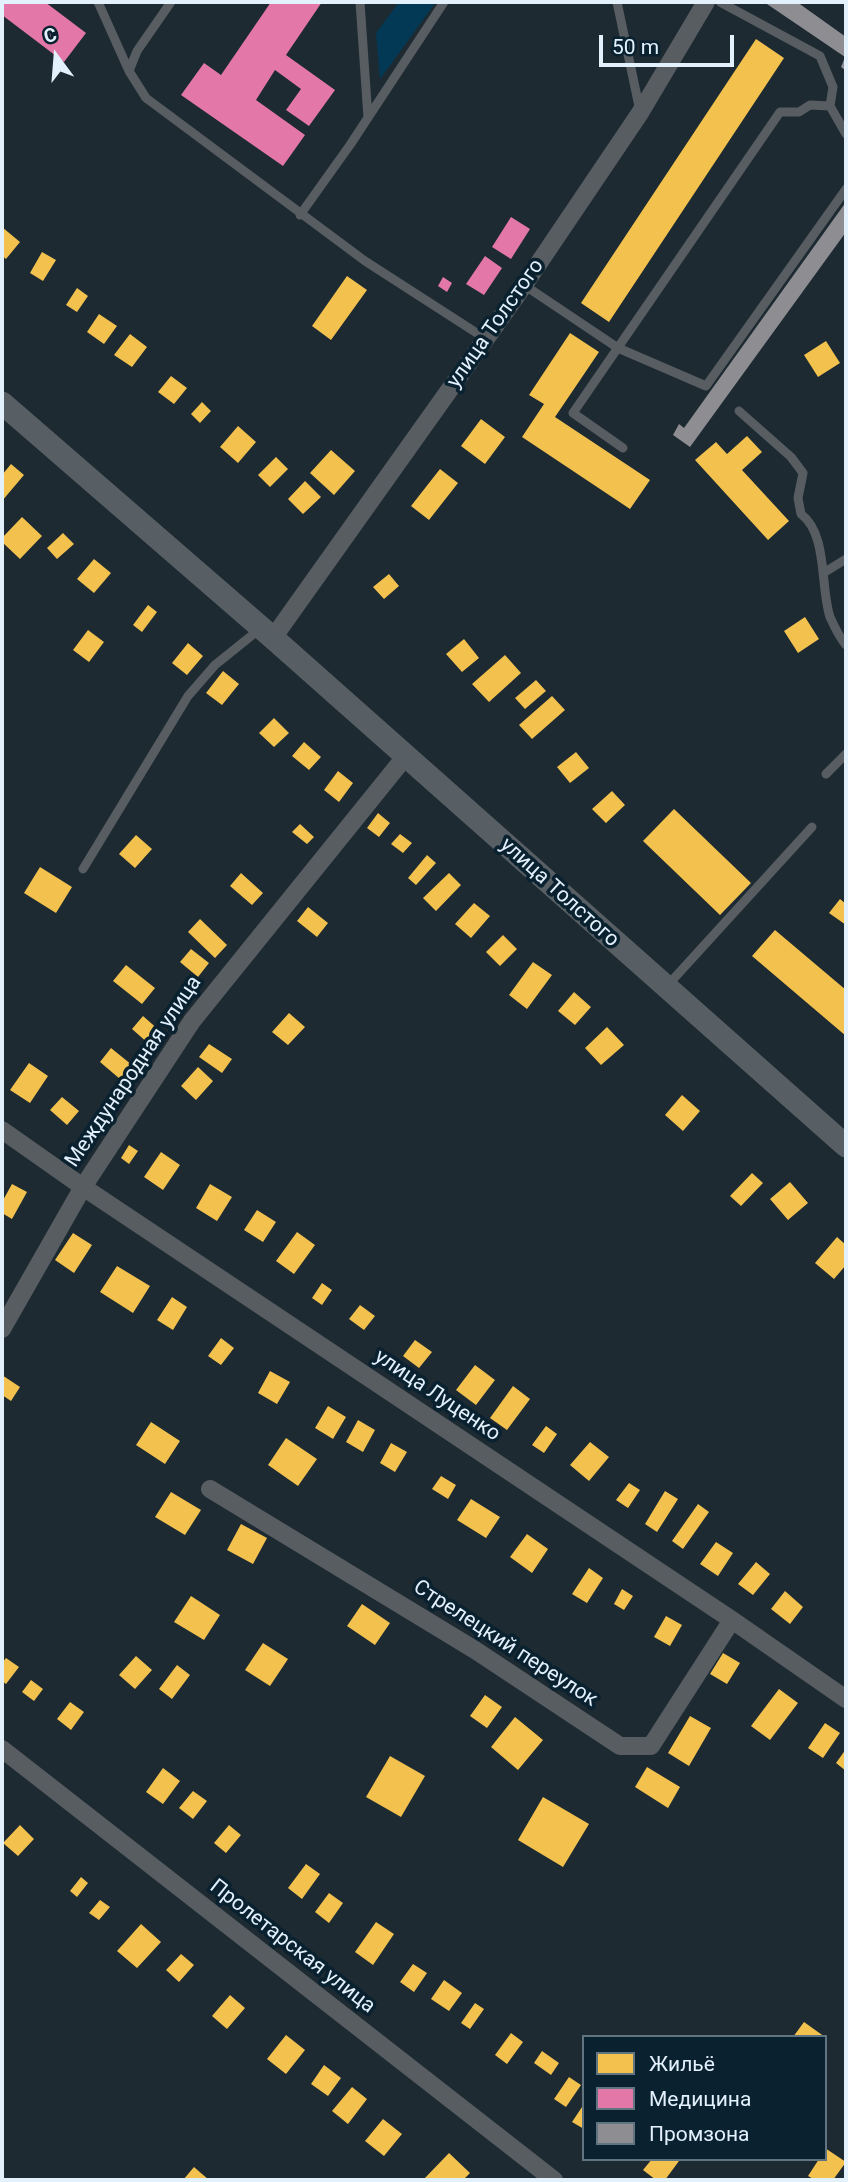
<!DOCTYPE html>
<html>
<head>
<meta charset="utf-8">
<style>
  body { margin:0 }
  #map { position:relative; width:848px; height:2182px; overflow:hidden; background:#1d2a32; font-family:Roboto,sans-serif }
  canvas { display:block }
  .frame { position:absolute; inset:0; border:4px solid #e3f1fc; pointer-events:none }
  .legend { position:absolute; left:582px; top:2035px; width:245px; height:126px; box-sizing:border-box; background:#0a2130; border:2px solid #617482; margin:0; padding:9px 12px; list-style:none; font-size:21px; color:#e3f1fc }
  .legend li { display:flex; align-items:center; gap:14px; height:35px }
  .legend b { width:35px; border:2px solid #617482 }
  .north { position:absolute; left:21px; top:21px; width:70px; height:70px; -webkit-text-stroke:5px #0a2130; paint-order:stroke; rotate:344deg; font-size:19px; font-weight:700; line-height:28px; text-align:center; color:#e3f1fc }
  .north::after { content:''; display:block; margin:auto; width:24px; height:32px; background:#e3f1fc; clip-path:polygon(50% 0,100% 100%,50% 72%,0 100%) }
  .scale { position:absolute; left:599px; top:35px; width:135px; height:32px; box-sizing:border-box; border:4px solid #e3f1fc; border-top:0; padding-left:9px; font-size:21px; line-height:24px; white-space:nowrap; color:#e3f1fc; -webkit-text-stroke:5px #0a2130; paint-order:stroke }
</style>
</head>
<body>
<div id="map">
<canvas width="848" height="2182"></canvas>
<div class="frame"></div>
<ul class="legend">
<li><b style="height:19px;background:#f2c14e"></b>Жильё</li>
<li><b style="height:19px;background:#e377a8"></b>Медицина</li>
<li><b style="height:19px;background:#8d8d92"></b>Промзона</li>
</ul>
<div class="north">С</div>
<div class="scale">50 m</div>
</div>
<script>
const ctx = document.querySelector('canvas').getContext('2d');
ctx.lineJoin = 'round';
function fill(path, color) { ctx.fillStyle = color; ctx.fill(path, 'evenodd'); }
function trace(path, color, width, dash) { ctx.strokeStyle = color; ctx.lineWidth = width; ctx.lineCap = dash ? 'butt' : 'round'; ctx.setLineDash(dash || []); ctx.stroke(path); }
function drawText(font, color, halo, rows, align = 'center') {
  ctx.font = font + ' Roboto,sans-serif'; ctx.lineWidth = 7; ctx.setLineDash([]); ctx.textBaseline = 'middle'; ctx.strokeStyle = halo; ctx.fillStyle = color; for (const [text, x, y, turn = 0] of rows) {
    ctx.save(); ctx.translate(x, y); ctx.rotate((+turn || 0) * Math.PI / 180); ctx.textAlign = isNaN(turn) ? turn : align; if (halo) ctx.strokeText(text, 0, 0); ctx.fillText(text, 0, 0); ctx.restore();
  }
}
const green = new Path2D(`
  M399,2H436L380,79L376,33Z`);
const homes = new Path2D(`
  M756,39L784,58L609,322L581,303Z
  M2,227L20,242L6,259L2,256Z
  M42,252L56,260L43,281L30,273Z
  M347,276L367,290L331,340L312,326Z
  M77,288L88,296L77,312L66,305Z
  M99,314L117,326L104,344L87,332Z
  M570,333L599,352L555,417L650,480L630,509L522,437L544,404L529,395Z
  M130,334L147,347L132,367L114,355Z
  M826,341L840,363L818,377L804,355Z
  M171,376L187,388L174,404L158,392Z
  M202,402L211,411L200,423L191,414Z
  M481,419L505,437L485,464L461,446Z
  M238,426L256,442L238,463L220,447Z
  M747,436L762,452L742,470L789,521L768,540L695,460L716,442L727,454Z
  M331,450L355,471L334,495L310,473Z
  M276,457L288,469L270,487L258,475Z
  M11,464L24,475L2,501V475Z
  M440,469L458,483L429,520L411,506Z
  M305,481L321,497L303,514L288,499Z
  M22,517L42,536L20,559L2,542V538Z
  M63,533L74,544L57,559L47,548Z
  M94,559L111,573L94,593L77,579Z
  M389,574L399,586L384,599L373,587Z
  M148,605L157,612L142,632L133,625Z
  M805,617L819,639L798,653L784,631Z
  M88,630L104,642L89,662L73,650Z
  M464,639L479,658L462,672L446,654Z
  M188,643L203,656L187,675L172,663Z
  M505,655L521,673L489,702L472,684Z
  M223,671L239,684L222,705L206,693Z
  M536,680L546,691L525,709L515,698Z
  M552,696L565,710L532,739L519,725Z
  M274,718L289,733L274,747L259,733Z
  M304,742L321,757L309,770L292,756Z
  M576,752L589,768L570,783L557,767Z
  M338,771L353,783L339,802L324,790Z
  M612,791L625,805L606,823L592,809Z
  M674,809L751,883L720,915L643,841Z
  M378,813L390,823L379,837L367,828Z
  M300,824L314,837L307,844L292,832Z
  M400,834L412,843L403,853L391,844Z
  M136,835L152,849L135,868L119,854Z
  M427,855L436,863L416,885L408,878Z
  M40,867L72,887L56,913L24,893Z
  M241,873L263,893L252,905L230,886Z
  M449,873L461,885L436,911L423,898Z
  M840,899L846,904V925L829,913Z
  M474,903L490,916L471,938L455,924Z
  M308,907L328,923L317,937L297,921Z
  M200,919L227,945L215,958L188,932Z
  M775,930L846,990V1036L752,956Z
  M503,935L517,949L500,966L486,952Z
  M191,949L209,963L198,977L180,962Z
  M533,962L552,975L527,1009L509,995Z
  M126,965L155,988L142,1004L113,981Z
  M574,992L591,1007L575,1025L558,1011Z
  M289,1013L305,1027L288,1045L272,1032Z
  M143,1016L160,1031L149,1044L132,1029Z
  M607,1027L624,1045L601,1065L585,1048Z
  M209,1044L232,1059L222,1073L199,1057Z
  M111,1048L132,1065L120,1079L100,1062Z
  M29,1063L48,1076L30,1103L10,1090Z
  M198,1067L213,1081L196,1100L181,1086Z
  M682,1095L700,1111L683,1131L665,1115Z
  M62,1097L79,1111L67,1125L50,1110Z
  M129,1145L138,1151L129,1164L121,1158Z
  M161,1152L180,1165L163,1190L144,1177Z
  M752,1173L763,1183L741,1206L730,1196Z
  M790,1182L808,1203L788,1220L770,1199Z
  M12,1184L27,1192L12,1219L2,1213V1202Z
  M210,1184L232,1197L217,1221L196,1208Z
  M257,1210L276,1222L263,1242L244,1230Z
  M297,1232L315,1245L294,1274L276,1261Z
  M73,1233L92,1245L74,1273L55,1260Z
  M837,1237L846,1245V1265L834,1279L815,1263Z
  M117,1266L150,1286L133,1313L100,1292Z
  M322,1283L332,1290L322,1305L312,1298Z
  M172,1297L187,1307L173,1330L157,1320Z
  M360,1305L375,1316L364,1330L349,1319Z
  M221,1338L234,1348L221,1365L208,1356Z
  M415,1340L432,1352L419,1368L403,1356Z
  M475,1365L495,1380L476,1405L456,1390Z
  M270,1371L290,1382L277,1404L258,1393Z
  M2,1375L20,1387L11,1401L2,1395Z
  M513,1386L530,1399L507,1430L490,1418Z
  M328,1406L346,1417L333,1439L315,1428Z
  M358,1420L375,1430L363,1452L346,1442Z
  M151,1422L180,1441L165,1464L136,1445Z
  M546,1426L557,1434L544,1453L532,1445Z
  M286,1438L317,1459L298,1486L268,1465Z
  M590,1442L609,1457L589,1481L570,1465Z
  M391,1443L407,1452L395,1472L380,1463Z
  M441,1476L456,1485L448,1499L432,1489Z
  M629,1483L640,1490L628,1508L616,1500Z
  M665,1491L678,1499L657,1532L645,1524Z
  M171,1492L201,1510L185,1535L155,1517Z
  M471,1499L500,1517L486,1538L457,1520Z
  M698,1504L709,1512L683,1549L672,1541Z
  M241,1524L267,1538L253,1564L227,1550Z
  M527,1534L548,1549L532,1573L510,1557Z
  M716,1542L733,1553L718,1576L700,1564Z
  M756,1562L770,1574L753,1595L738,1584Z
  M589,1568L603,1578L587,1603L572,1594Z
  M622,1589L633,1596L624,1610L614,1604Z
  M785,1591L803,1607L790,1624L771,1609Z
  M191,1596L220,1615L204,1640L174,1622Z
  M362,1604L390,1623L375,1645L347,1626Z
  M666,1616L682,1625L670,1646L654,1637Z
  M263,1643L288,1659L270,1686L245,1670Z
  M723,1653L740,1663L727,1684L710,1674Z
  M136,1656L152,1670L135,1689L119,1675Z
  M6,1658L19,1667L6,1684L2,1681V1663Z
  M177,1665L190,1675L172,1699L159,1689Z
  M31,1680L43,1689L34,1701L22,1692Z
  M779,1689L798,1703L770,1740L751,1726Z
  M485,1695L502,1707L487,1728L470,1716Z
  M70,1702L84,1712L71,1730L57,1719Z
  M690,1716L711,1728L689,1766L668,1753Z
  M515,1717L543,1740L518,1770L491,1747Z
  M825,1723L840,1733L823,1758L808,1748Z
  M846,1749V1771L836,1763Z
  M390,1756L425,1776L401,1817L366,1797Z
  M647,1767L680,1787L668,1808L635,1787Z
  M163,1768L180,1781L163,1804L146,1792Z
  M193,1791L207,1801L193,1819L179,1808Z
  M543,1797L589,1824L563,1867L518,1840Z
  M20,1825L34,1839L18,1856L3,1843Z
  M229,1825L241,1835L226,1853L214,1843Z
  M306,1864L320,1874L302,1899L288,1888Z
  M81,1877L88,1883L77,1897L70,1891Z
  M329,1893L343,1903L329,1923L315,1912Z
  M100,1900L110,1907L99,1920L89,1913Z
  M376,1922L394,1934L373,1965L355,1952Z
  M141,1924L161,1942L137,1968L117,1951Z
  M181,1954L194,1965L179,1982L166,1970Z
  M413,1964L427,1973L414,1992L400,1982Z
  M444,1980L462,1993L449,2011L431,1999Z
  M230,1995L245,2008L227,2029L212,2016Z
  M475,2003L484,2009L470,2029L461,2023Z
  M804,2022L825,2037H793Z
  M511,2033L523,2042L507,2064L495,2055Z
  M286,2035L305,2050L286,2074L267,2059Z
  M542,2051L559,2063L551,2075L534,2063Z
  M324,2065L341,2078L328,2096L311,2084Z
  M569,2077L581,2085L566,2107L554,2099Z
  M352,2087L367,2099L348,2124L332,2111Z
  M584,2104V2129L572,2122Z
  M383,2119L402,2134L384,2156L365,2141Z
  M825,2148L846,2162L833,2180H815L808,2176L819,2159H825Z
  M449,2153L470,2173L463,2180H423Z
  M652,2159H677L679,2161L665,2180H656L643,2170Z
  M194,2167L209,2180H183Z`);
const health = new Path2D(`
  M2,2H45L86,33L64,62L2,15Z
  M271,2H322L286,55L335,90L309,126L286,110L301,89L275,70L256,100L305,135L283,166L181,95L204,63L221,75Z
  M511,217L530,229L511,259L492,247Z
  M485,256L502,268L484,295L466,284Z
  M443,277L452,283L447,292L438,286Z`);
const industry = new Path2D(`
  M764,2H797L846,37V71L841,67L845,57Z
  M846,202V232L690,447L673,435L679,424L684,428Z`);
const lane = new Path2D(`
  M98,2L129,71L146,98L365,261L486,339
  M360,2L368,118
  M617,2L640,111
  M129,71L137,51L171,2
  M830,106L846,134
  M300,215L350,145L444,2
  M524,285L618,348L706,386L846,189
  M739,411L791,457L803,473L798,498L801,514C828,534 820,587 830,617C834,626 840,638 846,645
  M623,448L573,413L780,112H799L810,105L830,106L833,87L820,56L720,2
  M825,572L846,559
  M826,774L846,754
  M83,869L188,696L215,665L261,628
  M667,986L812,827`);
const street = new Path2D(`
  M273,638L524,285L640,113L706,2
  M2,1130L83,1187L732,1620L846,1699
  M2,1329L83,1187L192,1021L405,757
  M210,1489L475,1650L620,1746H651L732,1620
  M2,1749L554,2180`);
const secondary = new Path2D(`
  M2,403L273,638L846,1146`);
const streetNames = [
  ["улица Толстого",496,324,-55],
  ["улица Толстого",559,893,42],
  ["Международная улица",134,1072,-56],
  ["улица Луценко",437,1396,34],
  ["Стрелецкий переулок",505,1644,33],
  ["Пролетарская улица",292,1947,38]
];
fill(green, '#043956');
fill(homes, '#f2c14e');
fill(health, '#e377a8');
fill(industry, '#8d8d92');
trace(lane, '#585d61', 9);
trace(street, '#585d61', 18);
trace(secondary, '#585f64', 23);
drawText('21px', '#e3f1fc', '#0a2130', streetNames);
</script>
</body>
</html>
